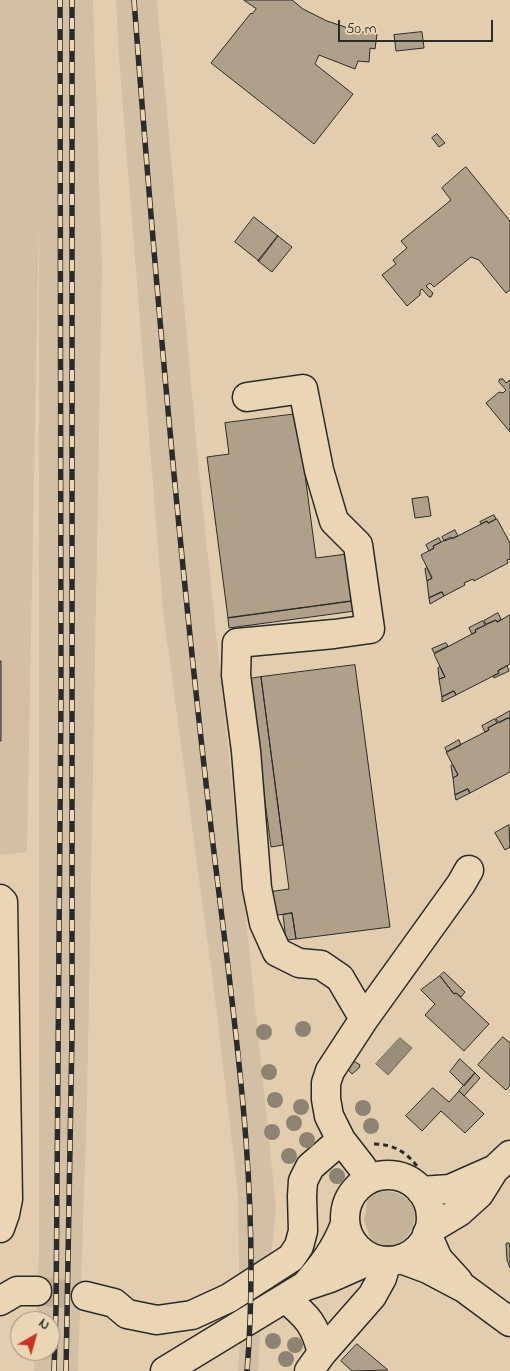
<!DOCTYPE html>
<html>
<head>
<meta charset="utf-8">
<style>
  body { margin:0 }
  #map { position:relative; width:510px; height:1371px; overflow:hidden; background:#e2ceaf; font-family:"Indie Flower",sans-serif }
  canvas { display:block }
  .north { position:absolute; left:10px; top:1311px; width:50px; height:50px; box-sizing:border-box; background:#ead5b4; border:1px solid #9e917d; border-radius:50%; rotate:38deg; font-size:14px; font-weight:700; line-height:20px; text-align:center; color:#2b2b2b }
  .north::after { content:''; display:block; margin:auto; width:18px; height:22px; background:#c8321e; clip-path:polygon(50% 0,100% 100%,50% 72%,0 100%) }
  .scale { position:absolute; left:338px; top:20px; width:155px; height:22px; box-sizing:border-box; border:2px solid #2b2b2b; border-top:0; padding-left:6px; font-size:15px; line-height:18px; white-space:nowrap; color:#2b2b2b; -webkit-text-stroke:4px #ead5b4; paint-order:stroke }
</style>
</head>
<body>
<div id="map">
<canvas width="510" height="1371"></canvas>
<div class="north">N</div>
<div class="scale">50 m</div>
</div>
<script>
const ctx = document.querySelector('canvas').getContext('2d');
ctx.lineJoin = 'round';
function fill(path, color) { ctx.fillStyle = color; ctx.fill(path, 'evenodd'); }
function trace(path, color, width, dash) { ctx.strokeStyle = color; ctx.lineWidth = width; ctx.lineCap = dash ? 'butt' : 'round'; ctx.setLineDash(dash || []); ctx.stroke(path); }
const built = new Path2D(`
  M0,0H93L102,266L87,1106L78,1371H34L35,1351H50V1321H36L39,1254V215L27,852L0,855Z
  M116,0H157L198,461L276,1206L271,1261L264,1265L258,1371H238L244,1275L239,1277L238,1194L214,990L163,611L119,58Z`);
const green = new Path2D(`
  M386,1191C442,1197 404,1270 370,1238L364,1220L368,1199L378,1192Z`);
const water = new Path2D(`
  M400,1038L412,1048L388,1075L376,1064Z`);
const building = new Path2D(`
  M244,0H292L303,9L327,21L357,31L377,34L375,49L370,48L369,62L358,61L355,69L319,55L315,64L353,94L314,144L211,63L251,13L252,14L256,9Z
  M422,32L424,48L396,51L394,35Z
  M437,134L445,143L439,147L432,138Z
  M466,167L510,221V290L506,293L479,260L471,257L434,287L430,283L426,286L433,293L431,297H429L422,289L420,291V295L407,306L382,275L396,264L393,260L407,248L401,241L451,200L442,188Z
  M254,217L278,236L259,261L235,242Z
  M278,236L292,247L272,272L258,261Z
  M500,379H503L506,383L510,380V432L486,403L499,392L503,393L506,390L499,382Z
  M297,414L316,558L347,554L353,601L228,618L207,457L229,454L225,423Z
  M428,497L431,516L415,518L412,499Z
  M494,515L496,519L488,523L487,521L481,524L480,522Z
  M497,519L510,543V559L507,560L508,563L474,581L473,579L464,583L465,585L444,596L442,592L429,598L427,581L432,578L421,555L434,548L433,546L451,537L452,539L487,521L488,523Z
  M455,530L458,536L444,541L442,537Z
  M439,538L441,542L433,546L434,548L429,551L426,545Z
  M427,568L432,578L427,581L425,569Z
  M442,592L444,596L430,604L429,598Z
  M353,601L355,611L229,628L228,618Z
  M498,613L501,619L497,622L496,620L486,624L484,621Z
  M510,615V664L498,671L499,673L456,695L454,691L442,697L439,679L445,677L434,654L472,634L476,632L475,630L496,620L497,622Z
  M483,621L485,625L475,630L476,632L472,634L469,628Z
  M446,643L448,646L434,653L432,649Z
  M0,661H1V741H0Z
  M355,665L390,927L296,939L292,913L271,916L268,892L289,889L261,677Z
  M507,666L509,671L494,678L493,676L499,673L498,671Z
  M440,667L445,677L439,679L438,668Z
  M261,677L283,845L271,847L249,679Z
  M454,691L456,695L442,702V697Z
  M510,711V719L508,718L499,723L496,719Z
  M508,718L510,719V772L470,793L468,789L455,795L453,778L458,775L446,752L489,730L488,728Z
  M495,719L497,723L488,728L489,730L485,732L482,726Z
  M459,740L461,745L447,752L445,748Z
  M453,765L458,775L453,778L451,766Z
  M468,789L470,793L456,800L455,795Z
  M509,825L510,847L505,850L495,833Z
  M292,913L296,939L286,940L283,915Z
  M444,972L465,992L461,997L456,993L454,994L440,976Z
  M440,976L454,994L456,993L489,1024L464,1051L425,1015L435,1004L421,990Z
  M503,1037L510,1043V1086L506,1090L478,1065Z
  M460,1059L475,1073L464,1086L450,1072Z
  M352,1060L360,1065L359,1068L352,1074L346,1067Z
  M475,1073L480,1078L464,1096L459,1091Z
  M433,1088L449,1102L459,1091L484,1114L465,1133L441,1111L422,1131L406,1116Z
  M509,1243L510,1247V1268L507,1260L506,1244Z
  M357,1344L388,1370L352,1371L341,1361Z`);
const minorTunnel = new Path2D(`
  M37,1291L86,1296`);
const path = new Path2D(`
  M374,1144C393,1144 406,1152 417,1166L416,1168`);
const minor = new Path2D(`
  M247,397L303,389L319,470L334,521L358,545L370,629L334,634L237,643L236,675L246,751L257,888L264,923L277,952L299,963L321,965L340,978L364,1019
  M0,899L3,902L8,1199L5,1214L0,1228
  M368,1179L362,1167L341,1140L329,1116L326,1099V1083L330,1071L364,1019L461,884L469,870
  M427,1234L438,1259L458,1281
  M401,1259L428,1269L464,1288L510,1322
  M86,1296L114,1303L127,1314L157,1320L192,1315L229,1298L291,1258L299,1246L303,1231L302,1196L303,1181L310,1167L341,1140
  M286,1299C308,1317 315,1325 322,1353
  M0,1301L17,1291H37
  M309,1371L322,1353L372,1296L382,1278L387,1261`);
const major = new Path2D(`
  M345 1218a43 43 0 1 1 86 0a43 43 0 1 1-86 0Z
  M421,1191L450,1189L493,1170
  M429,1230L459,1212L479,1194L494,1170L510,1155
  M304,1287C321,1268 336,1249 345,1224
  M165,1371L303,1287L330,1278L373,1259`);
const rail = new Path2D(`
  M134,0C154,265 177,529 207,792C228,985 263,1177 247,1371
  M54,1371L56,1309L61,696L60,0
  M66,1371L72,1035V0`);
const trees = [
  [303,1029],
  [264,1032],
  [269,1072],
  [275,1100],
  [301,1107],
  [363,1108],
  [294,1123],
  [371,1126],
  [272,1132],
  [307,1140],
  [289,1156],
  [337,1176],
  [273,1341],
  [295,1345],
  [286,1359]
];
fill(built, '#d3c0a4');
fill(green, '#c4b399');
fill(water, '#9a8d7a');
trace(water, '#6e665a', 1);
fill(building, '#b0a08a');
trace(building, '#2b2b2b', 1);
trace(minorTunnel, '#bdad95', 28, [28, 14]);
trace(minor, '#2b2b2b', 31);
trace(major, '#2b2b2b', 31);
trace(path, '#2b2b2b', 3, [5, 4]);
trace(minor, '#ead5b4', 28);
trace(major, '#ead5b4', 28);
trace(rail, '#2b2b2b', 5.5);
trace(rail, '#ead5b4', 4, [11]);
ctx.fillStyle = '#8e8372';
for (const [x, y] of trees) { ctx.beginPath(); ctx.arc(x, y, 8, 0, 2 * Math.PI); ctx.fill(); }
</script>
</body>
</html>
